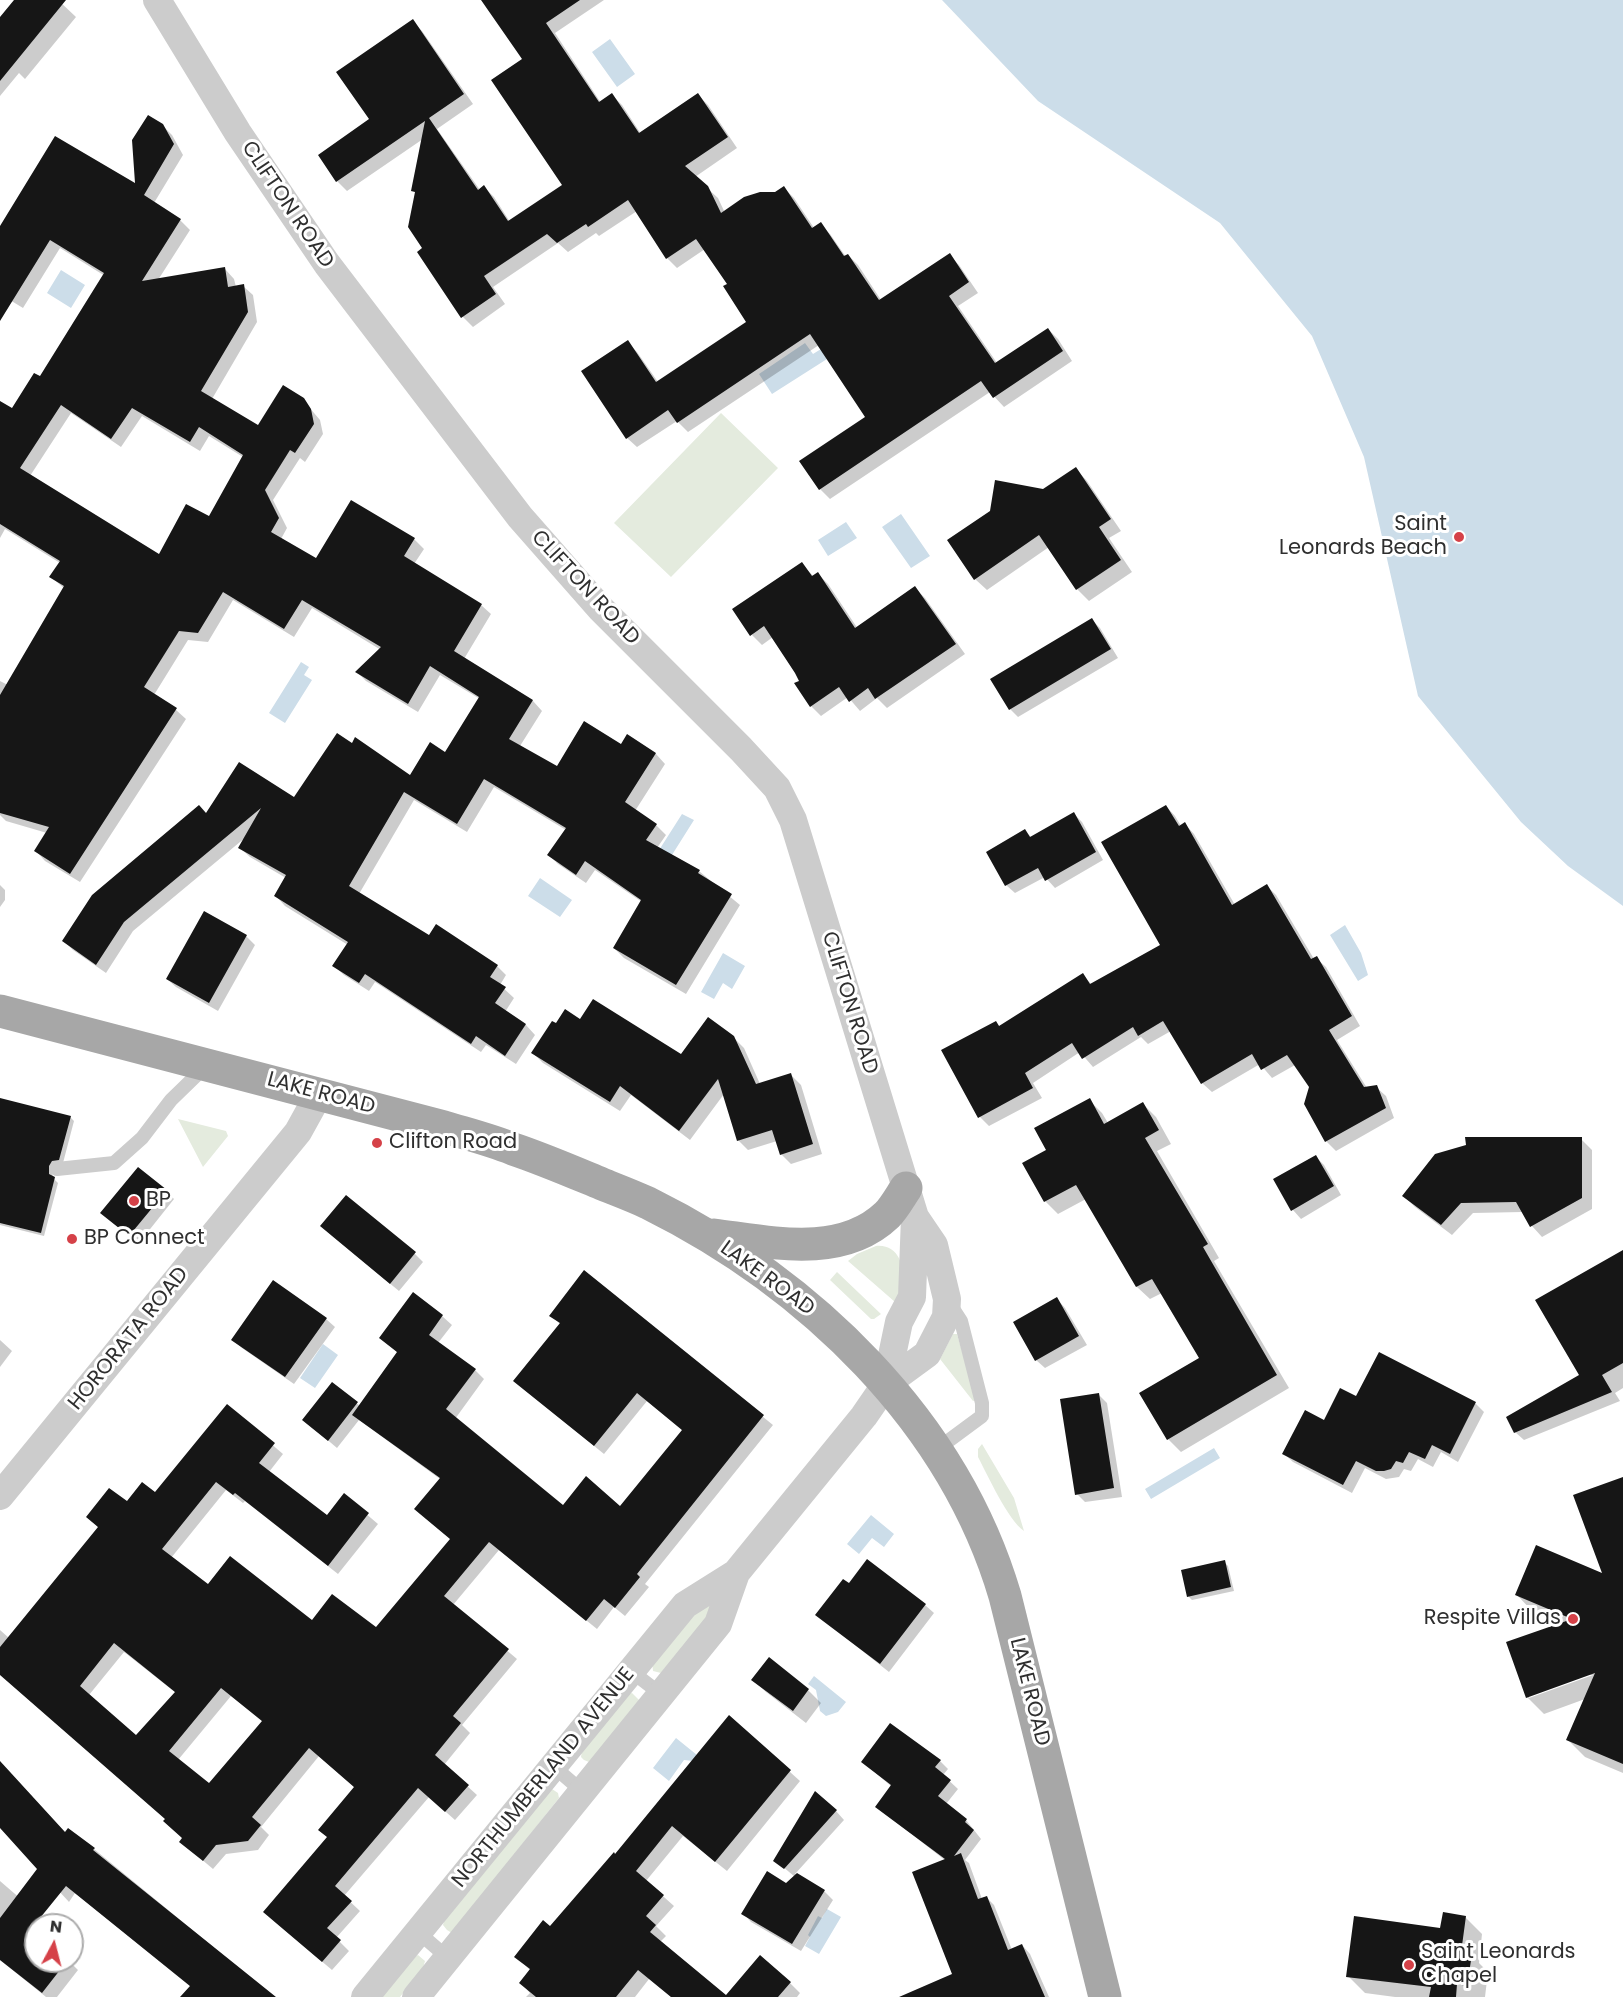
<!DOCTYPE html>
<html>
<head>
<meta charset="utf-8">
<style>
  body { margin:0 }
  #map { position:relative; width:1623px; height:1997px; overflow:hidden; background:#fff; font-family:Poppins,sans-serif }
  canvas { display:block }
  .north { position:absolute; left:24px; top:1913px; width:60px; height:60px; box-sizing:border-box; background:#fff; border:2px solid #acacac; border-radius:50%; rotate:7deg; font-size:16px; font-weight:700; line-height:24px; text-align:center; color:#2f2f2f }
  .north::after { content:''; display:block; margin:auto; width:21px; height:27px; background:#d54148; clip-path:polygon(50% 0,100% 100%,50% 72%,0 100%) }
</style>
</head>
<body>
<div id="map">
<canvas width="1623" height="1997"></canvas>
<div class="north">N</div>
</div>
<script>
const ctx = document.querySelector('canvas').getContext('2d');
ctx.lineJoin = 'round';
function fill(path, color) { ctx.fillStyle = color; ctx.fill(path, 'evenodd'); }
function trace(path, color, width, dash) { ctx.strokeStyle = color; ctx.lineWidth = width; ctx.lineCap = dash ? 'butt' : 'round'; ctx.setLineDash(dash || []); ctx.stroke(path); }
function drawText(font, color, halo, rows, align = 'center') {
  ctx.font = font + ' Poppins,sans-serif'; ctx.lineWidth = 6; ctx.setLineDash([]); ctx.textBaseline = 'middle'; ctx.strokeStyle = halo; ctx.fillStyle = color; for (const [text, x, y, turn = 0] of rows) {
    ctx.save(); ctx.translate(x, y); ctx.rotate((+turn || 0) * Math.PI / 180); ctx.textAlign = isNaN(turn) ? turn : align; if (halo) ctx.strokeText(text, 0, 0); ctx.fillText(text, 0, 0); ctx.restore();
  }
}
const green = new Path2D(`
  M721,413L778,468L671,577L614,523Z
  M178,1119L226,1131L228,1136L203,1167Z
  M876,1246C898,1244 905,1265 902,1284C901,1290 897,1296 895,1302L848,1261L857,1254Z
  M837,1272L881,1314L874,1319H871L830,1280Z
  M953,1334H957L976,1400L973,1401L940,1359Z
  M982,1444L1014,1498L1024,1531C1008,1520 988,1476 978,1457V1449Z
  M704,1600L716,1606L661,1673L653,1671L652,1662Z
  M632,1693L640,1701L589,1762L584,1760L581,1757L582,1750L628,1694Z
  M552,1789L558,1793L559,1798L452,1933L447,1930L443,1925L445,1918Z
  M418,1955L425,1961L423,1968L400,1997H380L411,1959Z`);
const water = new Path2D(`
  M942,0H1623V906L1568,866L1521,822L1418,696L1364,457L1312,336L1220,223L1038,101Z
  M610,39L635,74L617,87L592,52Z
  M61,270L85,285L71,308L47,293Z
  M805,343L813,354L821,349L827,359L772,394L759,374Z
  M901,514L930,556L911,568L882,527Z
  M846,522L857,538L828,556L818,540Z
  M301,662L309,667L304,675L312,680L285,723L269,713Z
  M682,814L694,820L665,866L654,858Z
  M540,878L572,900L560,917L528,896Z
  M1345,925L1361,953L1368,975L1358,981L1330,935Z
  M723,953L745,966L732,989L723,983L714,999L701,992Z
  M323,1344L338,1355L315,1388L300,1378Z
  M1214,1448L1220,1458L1151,1499L1145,1489Z
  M871,1515L894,1534L884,1547L872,1538L859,1554L847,1544Z
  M814,1676L846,1702L838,1712L826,1716L820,1711L816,1690L808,1684Z
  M676,1738L697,1755L693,1761L684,1760L669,1781L653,1768Z
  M827,1909L841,1917L819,1954L805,1946L810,1937L808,1935L818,1916L822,1918Z`);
const shadow = new Path2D(`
  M16,0H58L76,17L25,79L19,73L0,96V19Z
  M483,0H604L555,33L601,103L612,95L622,105L641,134L698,95L708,105L737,148L695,177L718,198L725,213L775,194L784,188L794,198L814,228L820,224L830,234L846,257L848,255L858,265L881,300L949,255L959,265L978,293L958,306L997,363L1048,329L1058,339L1072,361L1004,407L990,392L830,499L820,489L801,461L867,417L819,345L688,432L677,421L637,447L627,438V342L637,352L658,382L749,322L729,284L705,249L677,268L667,258L637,211L599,236L596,233L568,252L558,243L493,287L505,304L473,327L463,317L424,249L416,193L413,190L423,139L347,191L337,181L371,120L412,21L422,31L473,104L437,129L480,190L484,187L494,197L510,222L564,185L524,60Z
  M162,125L172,135L183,155L154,203L180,220L190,230L158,280L225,269L234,279L236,287L243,286L253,295L257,322L212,399L259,427L303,400L320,420L323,434L305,462L300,458L273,500L287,528L281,539L316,560L414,539L424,549L414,564L481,605L491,614L464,659L533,701L542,711L520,746L557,769L622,746L628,736L656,754L665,764L635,811L656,825L666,835L657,848L699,871L740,905L686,994L624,958L614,948L642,902L595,870L586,883L558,864L549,855L566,830L494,787L467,832L414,800L359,894L429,937L497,966L506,975L500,985L514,998L505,1012L526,1025L535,1035L516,1064L486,1045L481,1052L375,982L369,991L344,975L334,966L348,945L285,906L276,896L286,878L250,857L240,848L246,837L133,931L106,973L73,950L64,941L206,815L411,777L446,754L480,699L440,675L418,712L366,681L357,672L381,650L312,608L294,637L233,600L208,642L188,640L154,695L176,710L186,719L80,882L45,861L36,851L47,833L6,821L0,815V681L8,685L65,589L51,577L60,563L5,529L0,538V422L40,378L105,276L60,248L23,308L0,294V233L137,186ZM71,413L121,447L142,416L200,451L209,436L243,457L209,518L159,556L30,476Z
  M1076,469L1087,481L1121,531L1109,538L1132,572L1089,601L1077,589L1049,547L987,590L975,579L1044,490Z
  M802,564L814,577L818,574L828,584L858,629L915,588L925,598L965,654L887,708L877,698L860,711L848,697L821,716L811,706L800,681L773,637L762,645L752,635Z
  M1092,620L1100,628L1118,658L1018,717L1010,709Z
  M1166,806L1175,816L1181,826L1185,824L1194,834L1235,905L1267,886L1276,895L1314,959L1316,958L1326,967L1360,1026L1337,1040L1367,1088L1376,1087L1386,1096L1394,1118L1336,1151L1326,1141L1306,1104L1310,1087L1295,1065L1272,1078L1260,1064L1212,1092L1202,1083L1171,1031L1148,1044L1141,1037L1093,1067L1080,1052L1033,1083L1042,1098L989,1126L980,1117L996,1022L1000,1027L1083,975L1092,985L1162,945Z
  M1074,814L1082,822L1103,860L1055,888L1045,877L1015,893L1006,885L1025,831L1032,838Z
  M0,885L5,890V900L0,907Z
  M204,913L246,936L255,945L218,1011L176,987L167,979Z
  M581,1021L681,1056L733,1037L744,1048L760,1084L791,1075L801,1085L822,1154L791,1164L781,1154L777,1141L748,1150L738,1140L724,1094L690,1140L631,1095L620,1111L543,1063L533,1053L556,1026Z
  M1089,1100L1102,1113L1108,1123L1143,1104L1156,1117L1171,1144L1157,1151L1219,1258L1214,1261L1289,1388L1181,1452L1168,1439L1201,1359L1162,1293L1150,1299L1137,1287L1086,1199L1058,1214L1045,1201L1048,1150Z
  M0,1105L70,1117L74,1121L63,1163L52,1170L53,1178L58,1183L44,1236L0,1225Z
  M1581,1139L1592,1150V1209L1542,1237L1532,1226L1523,1212L1473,1213L1452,1235L1415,1207L1404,1196Z
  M1315,1156L1324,1165L1341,1195L1301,1219L1293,1210L1275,1180Z
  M166,1191L174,1199L139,1243L111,1221Z
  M331,1235L415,1254L423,1262L399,1291Z
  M1623,1264V1388L1615,1393L1620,1401L1524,1440L1515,1432L1581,1376Z
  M584,1272L773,1425L645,1584L649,1587L625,1616L614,1607L597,1629L499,1550L453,1605L517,1659L462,1725L470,1733L444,1765L477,1795L455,1820L429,1797L344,1896L360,1911L336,1938L349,1951L332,1970L274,1921L329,1838L355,1788L319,1756L261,1827L269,1835L258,1850L226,1854L213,1869L181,1842L184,1838L167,1819L0,1674V1630L9,1638L99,1528L88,1517L156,1494L227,1406L283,1454L269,1472L327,1517L344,1495L378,1524L338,1574L245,1501L243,1503L226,1490L171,1558L208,1586L312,1622L376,1630L451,1540L440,1479L359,1420L337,1448L304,1420L332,1384L360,1406L398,1353L381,1338L442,1316L452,1325L438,1343L475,1370L484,1379L455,1419L563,1507L620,1508L683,1431L647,1401L604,1454L525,1390L561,1325L551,1315ZM124,1652L176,1693L136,1737L89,1695ZM231,1696L263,1722L210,1785L178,1760Z
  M1057,1299L1065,1308L1087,1345L1045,1368L1036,1360Z
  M326,1319L335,1327L294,1384L242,1348L233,1340Z
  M0,1340L12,1351L0,1367Z
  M1379,1354L1476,1404L1484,1412L1458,1462L1441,1452L1433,1467L1418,1459L1411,1471L1404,1469L1399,1477L1386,1479L1365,1468L1352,1493L1293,1462L1284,1454L1357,1398Z
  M1098,1394L1107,1403L1122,1497L1085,1502L1077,1494Z
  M1623,1478V1773L1585,1757L1568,1740L1585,1699L1544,1714L1527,1697L1562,1624L1533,1612L1517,1595L1605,1575ZM1585,1675H1593L1529,1698L1528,1695Z
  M867,1561L925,1605L934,1613L889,1672L817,1615L849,1585Z
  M1224,1562L1228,1566L1234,1591L1192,1600L1189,1597L1183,1571Z
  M770,1659L808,1690L821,1703L806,1723L766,1692L753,1680Z
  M729,1717L800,1781L727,1871L683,1836L646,1881L674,1906L656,1926L666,1936L660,1942L726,1997L790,1983L800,1993L797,1997H671L649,1979L635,1997H526L530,1993L521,1983L531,1971L516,1956L550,1928L616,1856Z
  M940,1761L948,1769L943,1775L958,1789L946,1804L966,1820L981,1839L965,1860L969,1863L982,1899L986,1897L994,1905L1012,1950L1022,1945L1030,1954L1049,1997H903L954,1975L946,1861L877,1807L892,1787L863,1762Z
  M0,1762L66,1834L69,1830L94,1849L274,1997H182L191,1987L75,1893L69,1902L0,1827Z
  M836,1811L844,1820L795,1874L824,1891L833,1900L801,1951L751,1922L743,1913L787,1885L795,1877L775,1860Z
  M0,1881L51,1925H36V1961H69L78,1970L57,1997H46L0,1960Z
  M1465,1917L1482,1934L1479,1963L1488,1972L1485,1997H1395L1365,1993L1348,1976Z`);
const building = new Path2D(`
  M14,0H66L0,81V17Z
  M481,0H580L546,23L599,102L612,93L639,133L698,93L728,137L685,166L708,186L721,213L744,197L760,192H775L784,186L812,228L821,222L844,256L848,254L879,300L950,253L969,282L949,296L995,363L1048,328L1063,351L993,398L981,381L819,490L799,461L865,417L810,334L677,423L668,410L626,439L581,371L628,340L656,382L746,322L723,286L727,284L696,239L666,259L628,200L588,227L586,224L557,243L547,234L484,276L496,294L461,318L417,252L422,248L408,227L415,192L411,191L425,121L336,182L318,155L369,119L336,72L413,19L464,94L429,118L478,190L484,185L508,221L562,185L491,80L522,59Z
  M148,115L163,124L174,144L144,195L181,219L142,281L225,267L228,287L244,284L248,312L201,391L258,425L283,385L304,398L311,409L314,424L295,453L290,450L265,490L279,518L271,532L316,558L351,500L415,538L404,556L482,604L454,651L533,700L509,739L557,766L584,721L621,744L627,734L656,753L625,802L657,824L646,840L700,870L698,873L732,894L676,985L613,948L641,900L585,861L576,875L547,855L566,828L484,779L457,824L404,792L349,886L429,935L436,924L498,965L490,977L506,987L495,1003L526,1024L505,1056L476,1036L471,1044L365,974L359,983L332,966L348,942L274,896L286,875L238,848L261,808L124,922L96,965L62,941L92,895L199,805L206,813L239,762L294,797L337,733L352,743L355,737L410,775L430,742L445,752L479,697L430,666L408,704L355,672L381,647L302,600L284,629L223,592L198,633L179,631L144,687L177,708L70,874L34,851L49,827L0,813V695L64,586L49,577L60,561L0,524V401L12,408L34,373L40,376L104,273L50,240L0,321V226L55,136L135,183L132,140ZM61,405L111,439L132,408L190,442L199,427L243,455L209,516L186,504L159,554L20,468Z
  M1076,467L1111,519L1099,527L1121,560L1076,590L1039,535L974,580L947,540L990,511L995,480L1043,489Z
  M802,562L812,576L818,572L855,628L915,586L956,644L875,699L868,688L849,702L839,687L810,707L794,683L799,681L795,673L764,626L750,636L732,609Z
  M1092,618L1111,649L1009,710L990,679Z
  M1166,805L1179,826L1185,822L1232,905L1267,884L1311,959L1317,956L1352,1016L1329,1030L1364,1087L1377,1085L1386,1108L1325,1142L1304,1104L1309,1087L1287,1055L1261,1070L1252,1054L1201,1084L1163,1021L1138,1036L1133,1027L1082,1059L1072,1043L1025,1073L1033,1088L978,1118L941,1050L996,1021L999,1026L1083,973L1090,984L1160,945L1101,842Z
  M1074,812L1096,852L1045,881L1038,868L1005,886L986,852L1025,829L1030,837Z
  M204,911L247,935L209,1003L166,979Z
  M593,999L681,1054L708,1017L734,1036L756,1084L791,1073L813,1144L780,1155L772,1130L737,1141L718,1079L679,1131L620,1086L610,1102L531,1053L552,1021L556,1023L565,1009L580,1019Z
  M0,1098L71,1116L59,1160L52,1161L49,1166V1174L55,1177L41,1233L0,1223Z
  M1090,1098L1104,1124L1143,1102L1159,1130L1145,1138L1208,1244L1203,1247L1277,1375L1167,1440L1139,1393L1199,1358L1152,1279L1136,1287L1076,1185L1044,1202L1022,1163L1046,1150L1034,1128Z
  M1465,1137H1582V1198L1530,1227L1516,1202L1461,1203L1441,1225L1402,1196L1435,1154L1466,1145Z
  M1316,1155L1334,1186L1291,1211L1273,1179Z
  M138,1167L167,1190L129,1236L100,1213Z
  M346,1195L416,1252L390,1284L320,1226Z
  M1623,1250V1363L1602,1375L1612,1392L1514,1433L1506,1417L1579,1375L1535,1300Z
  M584,1270L764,1415L637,1574L640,1577L615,1608L604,1599L586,1621L489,1542L444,1596L509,1649L453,1716L461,1723L435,1755L469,1785L445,1812L418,1788L335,1886L352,1901L327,1928L341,1940L322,1962L263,1912L327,1837L318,1830L354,1787L309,1748L252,1817L261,1825L248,1841L216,1845L203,1861L179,1842L182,1838L163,1821L165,1819L0,1675V1647L98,1527L86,1517L109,1488L127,1501L142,1482L155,1492L227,1404L275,1443L259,1463L327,1515L344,1493L369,1513L328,1566L235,1493L233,1495L216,1482L162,1549L208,1584L230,1556L312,1620L332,1594L376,1627L450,1539L414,1509L440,1478L352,1415L397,1352L379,1338L413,1292L443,1315L429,1335L476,1369L446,1409L563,1505L586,1476L620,1506L682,1430L637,1393L594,1446L513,1381L560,1323L549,1316ZM114,1643L175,1692L136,1735L80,1686ZM221,1688L262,1721L209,1783L169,1751Z
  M273,1280L327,1318L285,1377L231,1340Z
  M1057,1297L1079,1336L1035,1361L1013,1322Z
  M1379,1352L1476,1402L1450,1454L1432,1445L1425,1459L1409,1452L1403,1463L1396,1461L1391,1469L1384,1471H1376L1356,1461L1343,1485L1282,1454L1305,1410L1324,1420L1340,1388L1356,1396Z
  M332,1382L358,1402L328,1441L302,1420Z
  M1099,1393L1114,1488L1075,1495L1060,1399Z
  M1623,1477V1764L1566,1740L1595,1673L1526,1698L1506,1642L1572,1619L1515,1595L1536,1545L1602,1573L1573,1495Z
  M867,1559L926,1604L880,1664L815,1615L843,1579L849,1583Z
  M1225,1560L1231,1587L1187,1597L1181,1570Z
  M769,1657L809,1689L793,1711L751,1680Z
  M729,1715L791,1770L715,1862L672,1826L636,1871L664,1895L646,1916L656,1925L650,1932L726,1995L760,1955L791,1982L778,1997H671L638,1970L616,1997H536L519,1983L530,1969L514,1957L543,1920L550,1926L614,1852L615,1854Z
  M890,1723L941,1760L935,1767L951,1780L938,1796L967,1819L965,1822L974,1830L954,1856L961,1853L978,1899L987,1896L1008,1950L1022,1944L1045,1997H899L952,1974L912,1872L945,1859L875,1807L891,1785L861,1762Z
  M0,1761L65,1832L68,1828L95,1848L93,1850L276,1997H180L190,1986L66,1886L36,1923V1961H67L42,1993L0,1960V1918L37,1869L0,1828Z
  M815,1791L837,1810L784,1869L773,1861Z
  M767,1871L786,1883L797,1873L825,1890L792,1944L741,1914Z
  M1443,1912L1466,1916L1461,1953L1472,1954L1467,1986L1457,1984L1456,1997H1429L1431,1987L1346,1977L1354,1916L1440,1928Z`);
const service = new Path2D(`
  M57,1169L114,1163L142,1138L171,1100L206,1066
  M936,1450L982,1416V1403L961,1321L950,1304
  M631,1671L662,1695
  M553,1766L583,1792
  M418,1932L448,1958`);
const minor = new Path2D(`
  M157,0L238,133L327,264L520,517L600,608L741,749L777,788L793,820L915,1217L934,1245L947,1299L946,1317L927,1354L886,1384
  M0,1496L298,1132L319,1094
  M365,1997L685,1605L736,1573L864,1416L886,1384L899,1322L912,1297L915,1217
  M416,1997L718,1624L736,1573`);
const primary = new Path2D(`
  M0,1011L444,1127C467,1134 491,1140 513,1149C543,1159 573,1172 602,1184C617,1190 633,1196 648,1203C809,1283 953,1420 1005,1596L1105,1997
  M714,1235C770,1242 841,1259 887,1215C894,1208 900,1197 906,1188`);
const markers = [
  [1459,537,6,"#d54148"],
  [377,1143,6,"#d54148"],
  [134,1201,6,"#d54148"],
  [72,1239,6,"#d54148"],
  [1573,1619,6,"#d54148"],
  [1409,1965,6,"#d54148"]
];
const streetNames = [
  ["CLIFTON ROAD",287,205,56],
  ["CLIFTON ROAD",585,588,47],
  ["CLIFTON ROAD",849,1003,73],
  ["LAKE ROAD",321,1094,15],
  ["LAKE ROAD",767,1279,36],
  ["HORORATA ROAD",129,1339,-51],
  ["LAKE ROAD",1029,1692,76],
  ["NORTHUMBERLAND AVENUE",544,1778,-51]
];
const poiNames = [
  ["Saint",1447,525,"right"],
  ["Leonards Beach",1447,549,"right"],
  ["Clifton Road",389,1143],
  ["BP",146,1201],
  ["BP Connect",84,1239],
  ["Respite Villas",1561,1619,"right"],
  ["Saint Leonards",1421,1953],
  ["Chapel",1421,1977]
];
fill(green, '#e4ebde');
fill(water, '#ccdde9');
fill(shadow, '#0003');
fill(building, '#161616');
trace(service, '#ccc', 14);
trace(minor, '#ccc', 28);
trace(primary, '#a7a7a7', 33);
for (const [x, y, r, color] of markers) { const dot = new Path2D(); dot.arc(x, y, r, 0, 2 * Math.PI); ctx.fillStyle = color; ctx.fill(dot); trace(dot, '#fff', 2); }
drawText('21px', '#2f2f2f', '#fff', streetNames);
drawText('21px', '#2f2f2f', '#fff', poiNames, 'left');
</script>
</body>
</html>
